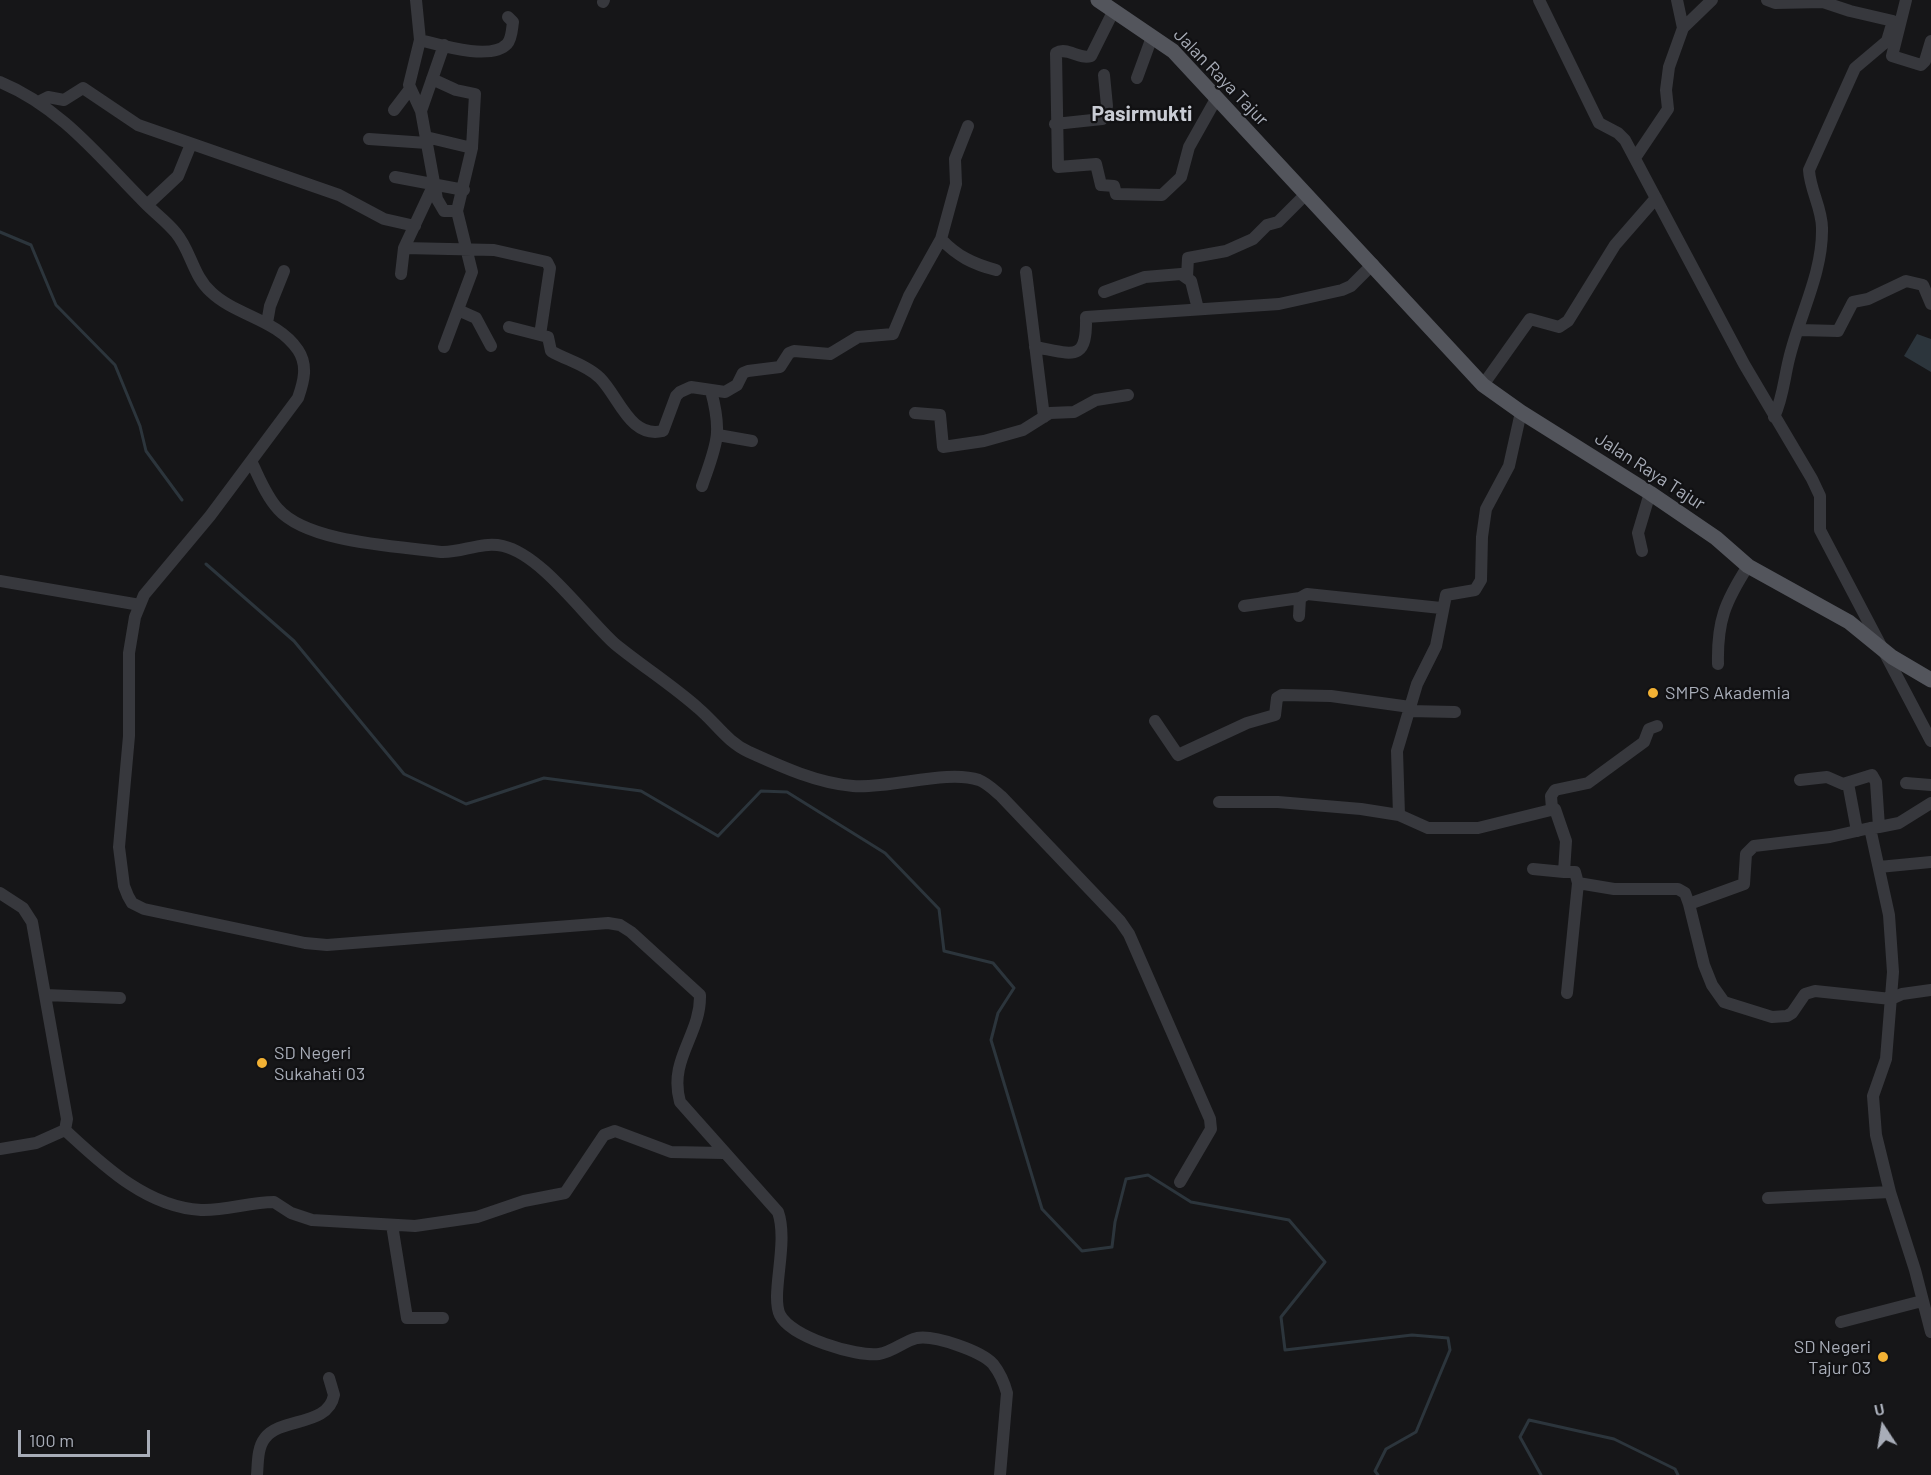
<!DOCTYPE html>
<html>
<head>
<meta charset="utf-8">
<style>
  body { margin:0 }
  #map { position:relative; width:1931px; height:1475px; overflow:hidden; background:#161618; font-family:Barlow,sans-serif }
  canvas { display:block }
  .north { position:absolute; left:1853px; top:1397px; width:60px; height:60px; -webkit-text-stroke:4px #111113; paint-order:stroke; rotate:348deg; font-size:16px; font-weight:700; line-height:24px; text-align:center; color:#a8adb8 }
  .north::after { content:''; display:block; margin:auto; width:21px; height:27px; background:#a8adb8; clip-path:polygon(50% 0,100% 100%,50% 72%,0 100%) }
  .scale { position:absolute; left:18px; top:1430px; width:132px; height:27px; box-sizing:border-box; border:3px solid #a8adb8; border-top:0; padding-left:8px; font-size:18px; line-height:21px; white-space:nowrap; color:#a8adb8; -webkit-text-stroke:4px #111113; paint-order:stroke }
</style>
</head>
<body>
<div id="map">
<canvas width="1931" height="1475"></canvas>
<div class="north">U</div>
<div class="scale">100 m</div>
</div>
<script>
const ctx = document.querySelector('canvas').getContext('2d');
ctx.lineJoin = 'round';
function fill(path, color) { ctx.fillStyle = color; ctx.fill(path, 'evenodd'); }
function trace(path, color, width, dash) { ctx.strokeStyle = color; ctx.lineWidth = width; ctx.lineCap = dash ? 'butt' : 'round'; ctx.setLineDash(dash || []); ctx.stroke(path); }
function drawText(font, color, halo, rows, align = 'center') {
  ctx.font = font + ' Barlow,sans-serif'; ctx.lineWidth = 4.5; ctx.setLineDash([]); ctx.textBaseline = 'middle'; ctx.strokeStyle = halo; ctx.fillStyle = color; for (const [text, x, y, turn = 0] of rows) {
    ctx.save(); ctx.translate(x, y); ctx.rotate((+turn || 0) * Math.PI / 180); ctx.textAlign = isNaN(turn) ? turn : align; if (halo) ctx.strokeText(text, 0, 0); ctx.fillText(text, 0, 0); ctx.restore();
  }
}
const water = new Path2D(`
  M1917,334L1931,339V372L1904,356Z`);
const stream = new Path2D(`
  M0,232L31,245L56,305L115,365L140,426L146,451L182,500
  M206,564L294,641L404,774L466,804L544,778L641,791L718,836L761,791L787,792L885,853L939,909L944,951L993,963L1014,988L998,1013L991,1040L1042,1209L1082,1251L1112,1247L1115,1222L1126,1179L1148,1175L1191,1202L1289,1220L1325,1262L1281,1317L1285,1350L1412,1335L1448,1338L1450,1350L1416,1432L1386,1449L1375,1471L1378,1475
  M1541,1475L1520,1437L1529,1420L1614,1439L1675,1469L1678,1475`);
const minor = new Path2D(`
  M416,0L420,40L409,85L421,111L437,199L444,211H457L472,148L426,137
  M1539,0L1599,123L1618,133L1625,140L1744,364L1812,479L1820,496V530L1931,741
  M1767,0L1775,3L1823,2L1850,11L1893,21L1887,41L1855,68L1809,170C1810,190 1822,208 1822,228C1823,273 1799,316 1789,359C1784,379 1783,398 1774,417
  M1906,0L1892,56L1921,65L1925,61L1931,41
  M603,2L604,0
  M1113,12L1091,56C1079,60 1067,46 1056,53L1058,167L1096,164L1101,185L1114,186L1116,194L1162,195L1181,177L1189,147L1216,99
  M1683,28L1712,0
  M420,40C440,45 491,61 507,44C512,39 512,28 513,22L508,17
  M1137,78L1152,37
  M432,79L456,90L475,94L472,148
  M0,82C61,107 101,159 146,204C156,214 167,222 176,233C191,251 193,276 211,292C236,316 277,319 298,350C308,365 304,381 298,398L210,516L144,595L135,617L129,653V736L119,847L124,886L128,896L132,903L144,909L305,943L327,945L608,923L620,925L631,932L700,995C701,1035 668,1059 680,1102L778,1212C789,1243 770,1295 780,1315C791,1337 856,1357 879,1354C893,1352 904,1341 917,1338C935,1335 981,1351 993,1364C1000,1373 1004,1382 1007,1393L1000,1475
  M38,102L48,97L64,100L83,88L138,125L339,195L384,219L415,226
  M394,110L410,89
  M421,111L444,45
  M1055,124L1102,119L1107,106L1104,75
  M369,139L427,143
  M1635,158L1668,109L1666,90L1669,67L1683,28L1677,0
  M395,177L464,190
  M147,205L178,176L191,144
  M941,239C957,256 973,264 996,270
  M404,248L494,250L547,262L550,268L540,335
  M1026,272L1044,417
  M401,274L404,248L434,184
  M1187,277L1188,258L1226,251L1253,239L1267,225L1278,222L1306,194
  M1104,292L1145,277L1181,274L1191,281L1198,309
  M458,310L476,318L491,346
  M267,323L270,306L284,271
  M509,327L548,337L551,351C566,360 587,365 600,378C619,397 630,439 663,431L676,396L680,392L691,387L725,392L737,385L743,373L748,371L780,367L789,353L794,351L830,354L858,337L893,334L909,296L941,239L956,184L955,159L968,126
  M1799,330L1838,331L1853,302L1868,299L1906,281L1923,285L1931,304
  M444,347L472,272L457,211
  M1035,347C1073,354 1087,363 1086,317L1279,304L1342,290L1351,286L1373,264
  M1483,385L1530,319L1559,327L1568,321L1615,245L1656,198
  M915,413L940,415L943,447L984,441L1023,430L1050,413L1074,412L1096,400L1128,395
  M718,435L752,441
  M251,461C259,477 266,496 278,509C308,543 397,546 441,552C462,553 481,541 503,546C542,555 585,617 615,644C642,666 672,685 698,708C716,723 727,742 749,752C782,767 817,783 853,786C891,789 947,769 979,780C987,783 995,791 1001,796L1120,921L1129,934L1210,1119L1211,1129L1180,1182
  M702,486C716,445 723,435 711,391
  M1642,551L1638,533L1650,493
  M0,581L140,605
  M1244,606L1300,598
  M1299,616L1300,598L1307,594L1441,608
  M1718,664C1717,621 1725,602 1748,566
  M1409,711L1455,712
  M1155,721L1178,755L1247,723L1275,715L1277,698L1282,695L1331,696L1410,707
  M1800,780L1827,777L1843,784L1872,775L1876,782L1879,827L1870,828L1889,915L1893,972L1886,1059L1873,1096L1876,1135L1890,1192
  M1848,783L1857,831
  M1906,783L1931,785
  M1219,802H1278L1361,809L1399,815L1428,828H1478L1555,809L1566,841L1564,872H1575L1578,883L1567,993
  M1552,809L1551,796L1555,790L1588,783L1644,742L1649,729L1657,726
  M1399,815L1397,751L1417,684L1436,646L1446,595L1475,590L1481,580L1482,537L1486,509L1509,466L1521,412
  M1879,827L1899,823L1931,803
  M1879,867L1931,862
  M1533,869L1564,872
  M1578,883L1614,889H1678L1685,893L1689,904L1744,884L1746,854L1754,846L1830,837L1870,828
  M0,893L23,908L32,922L67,1119L65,1130L36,1143L0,1149
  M1689,904L1704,965L1712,985L1724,1002L1772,1017L1787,1016L1792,1013L1805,994L1815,991L1891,999L1902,994L1931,990
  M45,995L120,998
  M65,1130C103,1165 146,1207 201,1210C225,1211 250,1202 274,1202L291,1213L312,1220L415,1226L477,1217L524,1201L565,1193L604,1135L615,1131L671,1152L723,1153
  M1768,1198L1890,1192L1915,1270L1931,1332
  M392,1225L407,1318H443
  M1841,1322L1922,1301
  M257,1475C258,1464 257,1448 265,1438C281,1417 328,1427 334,1395L329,1378`);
const major = new Path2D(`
  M1098,0L1173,51L1483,385L1521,412L1650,493L1716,538L1748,566L1849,622L1892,657L1931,680`);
const markers = [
  [1653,693,6,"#f2b134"],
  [262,1063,6,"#f2b134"],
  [1883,1357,6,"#f2b134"]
];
const streetNames = [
  ["Jalan Raya Tajur",1221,77,46],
  ["Jalan Raya Tajur",1650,471,33]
];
const poiNames = [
  ["SMPS Akademia",1665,693],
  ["SD Negeri",274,1053],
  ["Sukahati 03",274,1074],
  ["SD Negeri",1871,1347,"right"],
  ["Tajur 03",1871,1368,"right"]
];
const quarterNames = [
  ["Pasirmukti",1142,114]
];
fill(water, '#2c353c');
trace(stream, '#2c353c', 3);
trace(minor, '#37383d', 12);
trace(major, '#53555c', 15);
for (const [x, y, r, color] of markers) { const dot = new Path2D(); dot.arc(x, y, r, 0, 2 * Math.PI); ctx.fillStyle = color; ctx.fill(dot); trace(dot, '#111113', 2); }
drawText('18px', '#a8adb8', '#111113', streetNames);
drawText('18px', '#a8adb8', '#111113', poiNames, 'left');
drawText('bold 21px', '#c9ccd4', '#111113', quarterNames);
</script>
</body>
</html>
